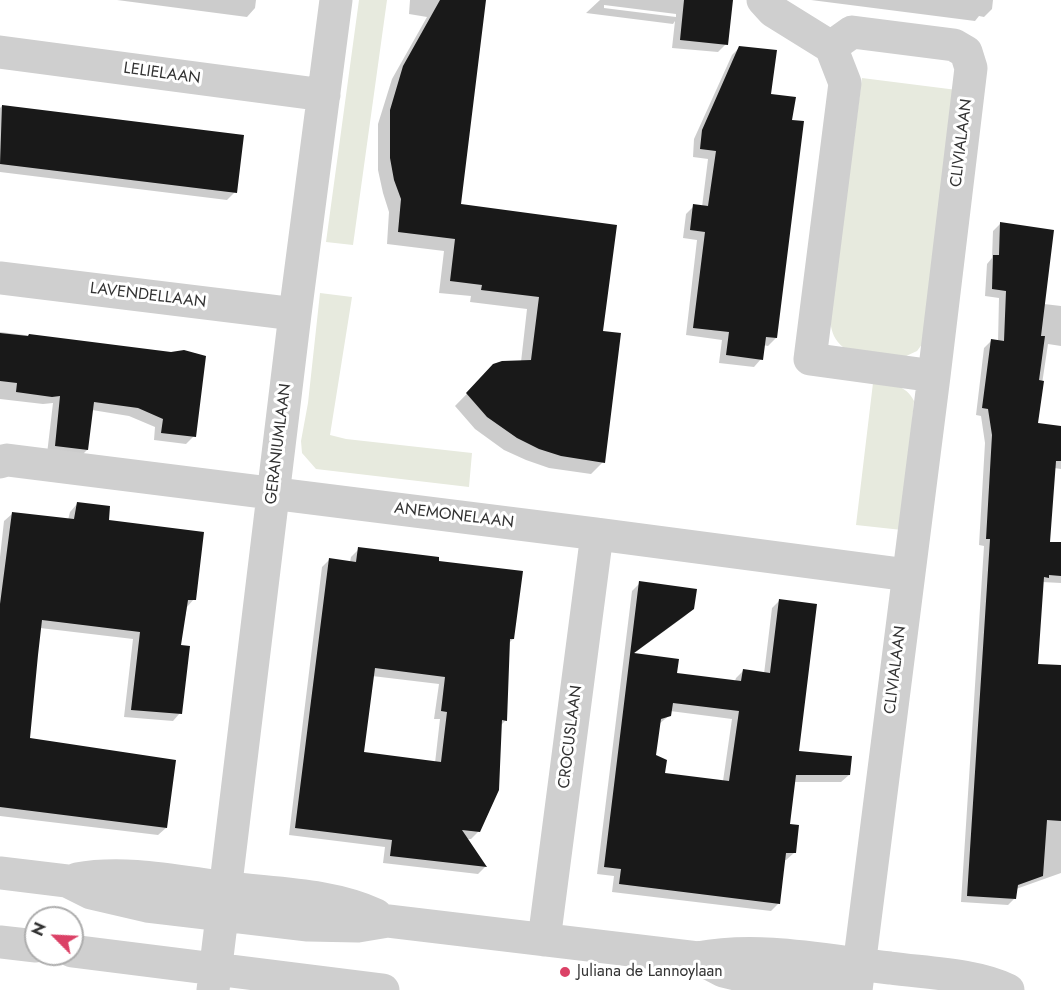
<!DOCTYPE html>
<html>
<head>
<meta charset="utf-8">
<style>
  body { margin:0 }
  #map { position:relative; width:1061px; height:990px; overflow:hidden; background:#fff; font-family:Jost,sans-serif }
  canvas { display:block }
  .north { position:absolute; left:24px; top:906px; width:60px; height:60px; box-sizing:border-box; background:#fff; border:2px solid #adadad; border-radius:50%; rotate:294deg; font-size:16px; font-weight:700; line-height:24px; text-align:center; color:#323232 }
  .north::after { content:''; display:block; margin:auto; width:21px; height:27px; background:#db4166; clip-path:polygon(50% 0,100% 100%,50% 72%,0 100%) }
</style>
</head>
<body>
<div id="map">
<canvas width="1061" height="990"></canvas>
<div class="north">N</div>
</div>
<script>
const ctx = document.querySelector('canvas').getContext('2d');
ctx.lineJoin = 'round';
function fill(path, color) { ctx.fillStyle = color; ctx.fill(path, 'evenodd'); }
function trace(path, color, width, dash) { ctx.strokeStyle = color; ctx.lineWidth = width; ctx.lineCap = dash ? 'butt' : 'round'; ctx.setLineDash(dash || []); ctx.stroke(path); }
function drawText(font, color, halo, rows, align = 'center') {
  ctx.font = font + ' Jost,sans-serif'; ctx.lineWidth = 6; ctx.setLineDash([]); ctx.textBaseline = 'middle'; ctx.strokeStyle = halo; ctx.fillStyle = color; for (const [text, x, y, turn = 0] of rows) {
    ctx.save(); ctx.translate(x, y); ctx.rotate((+turn || 0) * Math.PI / 180); ctx.textAlign = isNaN(turn) ? turn : align; if (halo) ctx.strokeText(text, 0, 0); ctx.fillText(text, 0, 0); ctx.restore();
  }
}
const green = new Path2D(`
  M359,0H387L353,245L326,242Z
  M862,78L957,90L923,343L917,351L904,357L844,348C834,340 832,333 830,321Z
  M320,293L352,297L330,435L346,439L472,453L469,487L316,469L302,453L301,441L308,403Z
  M873,383C891,385 906,384 914,401L902,530L856,525Z`);
const shadow = new Path2D(`
  M117,0H256L255,8L247,17Z
  M410,0H485L460,205L601,332L603,462L591,474L549,468L526,460L504,450L475,429L455,406L494,366L521,362L527,309L470,302L471,296L439,293L444,251L387,244L389,212L383,193L378,170V124L392,79L427,17L409,14Z
  M600,0H716L726,44L718,52L672,48L675,21L673,24L586,13ZM604,5L676,14V17L604,8Z
  M811,0H993L992,9L984,17L979,16L975,21Z
  M740,47L769,95L791,121L776,338L768,346L763,345L761,359L754,367L719,363L722,340L686,335L697,240L683,238L686,214L694,206L702,207L708,159L693,157L694,139L732,55Z
  M2,106L235,192L227,200L0,172V108Z
  M1000,224L1044,304L1061,306V346L1048,344L1036,424L1061,427V469L1054,468L1048,543L1061,544V583L1042,582L1036,665L1061,667V873L1016,889L1015,898L1008,905L961,902L984,546L979,545L985,443L981,416L976,415L984,348L991,341L998,342L999,298L985,296L987,264L992,258L993,231Z
  M0,332L171,353L194,436L186,444L154,440L155,427L129,416L92,410L87,450L79,458L47,454L53,403L43,404L0,399Z
  M77,504L107,521L194,599L187,607L179,646L180,713L173,721L124,717L133,639L40,628L29,739L166,828L158,835L0,816V557L4,521L12,514L68,520L70,512Z
  M359,549L437,562L513,639L509,643L506,720L500,726L479,831L471,839H466L485,867L478,874L383,863L385,847L289,835L322,567L329,560L350,562L351,557ZM372,676L439,684L434,719H440L435,763L362,754Z
  M640,583L693,608L685,616L633,654L676,674L735,681L736,678L743,671L764,674L772,608L779,601L797,752L849,775L841,782H794L788,825L794,853L786,860H784L779,903L771,911L612,892L614,876L597,874L632,591ZM670,711L732,719L723,781L663,774L654,756L659,724L670,715Z`);
const building = new Path2D(`
  M440,0H486L461,204L617,225L603,331L621,333L605,463L561,456L539,449L517,438L487,417L466,393L493,364L502,361L531,360L539,297L481,290L482,285L450,281L455,239L398,232L401,199L394,180L390,158V110L403,66Z
  M684,0H733L728,45L680,40Z
  M739,46L777,50L771,94L796,97L792,120L804,121L777,338L766,337L763,360L726,355L729,332L693,328L705,232L690,230L693,204L708,206L716,151L700,149L702,130Z
  M2,105L244,135L237,193L0,164Z
  M1000,222L1054,230L1041,336H1045L1039,380L1044,381L1038,423L1061,426V461H1056L1050,542H1061V576L1049,575V578L1044,577L1038,664L1061,665V821L1047,820L1043,876L1018,885L1016,899L967,896L990,539H986L992,435L988,409L982,408L991,339L1004,341L1006,291L992,289L993,255H999Z
  M0,333L28,336L29,334L171,352L184,350L206,356L196,437L161,433L163,419L138,408L94,402L88,450L55,446L60,396L52,397L16,392L17,383L0,381Z
  M77,502L110,506L109,520L204,532L196,600H188L181,645L190,646L182,714L131,710L140,632L42,620L38,655L30,738L176,760L167,828L0,807V604L12,512L74,519Z
  M358,547L439,557V561L523,571L514,639H510L507,721L502,720L499,790L480,832L462,830L487,867L390,856L392,840L295,828L329,558L356,562ZM375,668L445,677L441,711L447,712L441,762L364,752Z
  M639,581L697,589L694,609L634,653L679,659L677,673L741,681L743,669L770,673L779,599L817,604L799,751L852,756L850,775H796L790,824L799,825L796,853H786L780,904L619,884L621,869L604,867ZM673,703L739,711L729,781L665,773L667,760L656,755L661,719L671,716Z`);
const minor = new Path2D(`
  M763,0L773,11L831,47L852,32L954,45L966,52L971,68L934,376L856,990
  M831,47L845,83L810,359L934,376
  M0,52L324,95
  M0,278L295,314
  M0,462L7,460L597,534L908,575
  M0,873L67,881L91,893L147,906L308,925L358,926L388,921L698,958C761,946 827,961 890,968C927,973 975,974 1008,990
  M77,879C126,870 179,882 228,888C276,894 331,894 376,915
  M544,940L597,534
  M0,942L36,946
  M72,951L383,990
  M702,960L723,971L757,979L839,990
  M213,990L295,314L336,0`);
const markers = [
  [565,972,6,"#db4166"]
];
const streetNames = [
  ["LELIELAAN",162,74,8],
  ["CLIVIALAAN",962,143,-83],
  ["LAVENDELLAAN",148,296,7],
  ["GERANIUMLAAN",279,444,-83],
  ["ANEMONELAAN",454,516,7],
  ["CLIVIALAAN",896,670,-83],
  ["CROCUSLAAN",571,737,-83]
];
const poiNames = [
  ["Juliana de Lannoylaan",577,972]
];
fill(green, '#e7eade');
fill(shadow, '#0003');
fill(building, '#191919');
trace(minor, '#cfcfcf', 33);
for (const [x, y, r, color] of markers) { const dot = new Path2D(); dot.arc(x, y, r, 0, 2 * Math.PI); ctx.fillStyle = color; ctx.fill(dot); trace(dot, '#fff', 2); }
drawText('16px', '#323232', '#fff', streetNames);
drawText('16px', '#323232', '#fff', poiNames, 'left');
</script>
</body>
</html>
